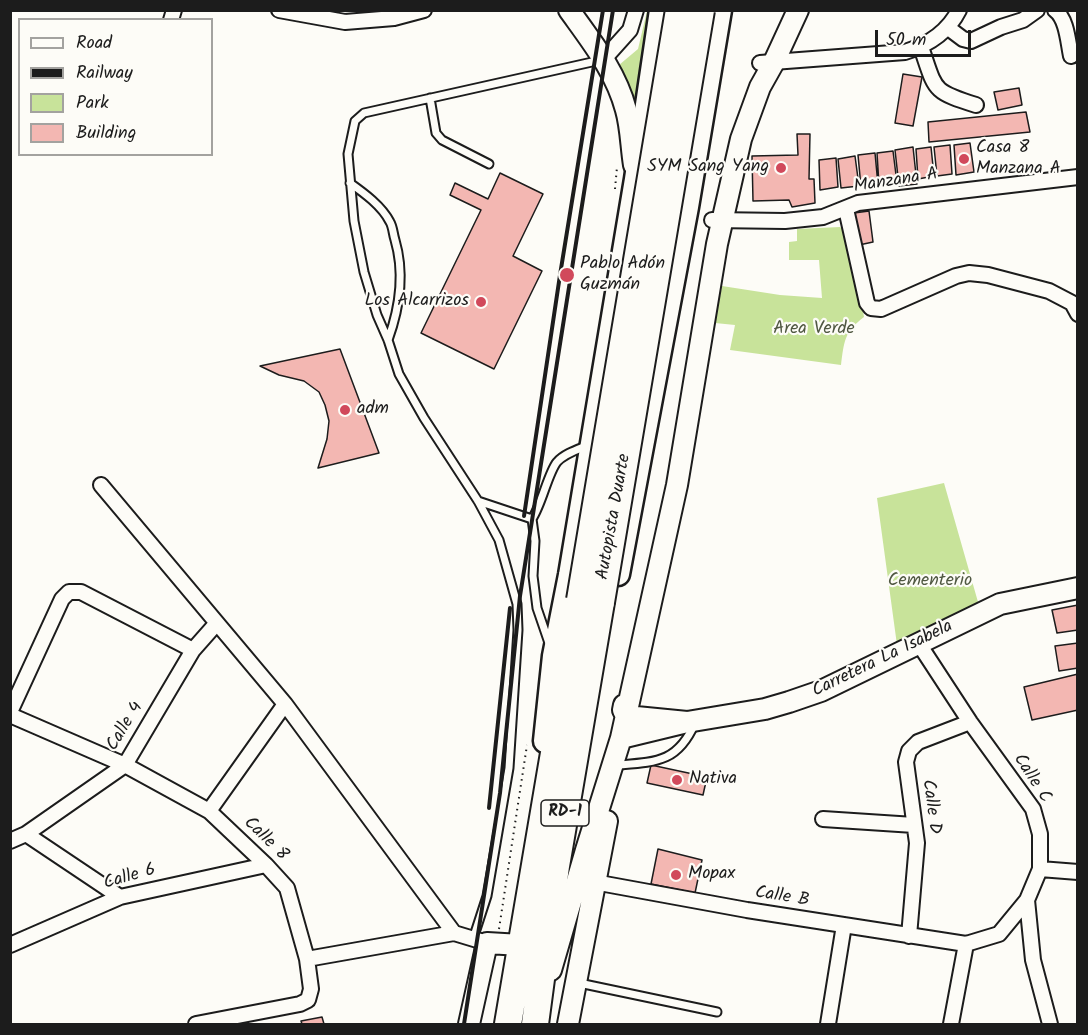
<!DOCTYPE html>
<html>
<head>
<meta charset="utf-8">
<style>
  body { margin:0 }
  #map { position:relative; width:1088px; height:1035px; overflow:hidden; background:#fdfcf7; font-family:Kalam,sans-serif }
  canvas { display:block }
  .frame { position:absolute; inset:0; border:12px solid #1c1c1c; pointer-events:none }
  .legend { position:absolute; left:18px; top:18px; width:195px; height:138px; box-sizing:border-box; background:#fdfcf7; border:2px solid #a3a29f; margin:0; padding:8px 10px; list-style:none; font-size:18px; color:#1c1c1c }
  .legend li { display:flex; align-items:center; gap:12px; height:30px }
  .legend b { width:30px; border:2px solid #a3a29f }
  .scale { position:absolute; left:875px; top:30px; width:96px; height:27px; box-sizing:border-box; border:3px solid #1c1c1c; border-top:0; padding-left:8px; font-size:18px; line-height:21px; white-space:nowrap; color:#1c1c1c; -webkit-text-stroke:4px #fdfcf7; paint-order:stroke }
</style>
</head>
<body>
<div id="map">
<canvas width="1088" height="1035"></canvas>
<div class="frame"></div>
<ul class="legend">
<li><b style="height:8px;background:#fdfcf7"></b>Road</li>
<li><b style="height:8px;background:#1c1c1c"></b>Railway</li>
<li><b style="height:16px;background:#c8e39a"></b>Park</li>
<li><b style="height:16px;background:#f3b7b2"></b>Building</li>
</ul>
<div class="scale">50 m</div>
</div>
<script>
const ctx = document.querySelector('canvas').getContext('2d');
ctx.lineJoin = 'round';
function fill(path, color) { ctx.fillStyle = color; ctx.fill(path, 'evenodd'); }
function trace(path, color, width, dash) { ctx.strokeStyle = color; ctx.lineWidth = width; ctx.lineCap = dash ? 'butt' : 'round'; ctx.setLineDash(dash || []); ctx.stroke(path); }
function drawText(font, color, halo, rows, align = 'center') {
  ctx.font = font + ' Kalam,sans-serif'; ctx.lineWidth = 4.5; ctx.setLineDash([]); ctx.textBaseline = 'middle'; ctx.strokeStyle = halo; ctx.fillStyle = color; for (const [text, x, y, turn = 0] of rows) {
    ctx.save(); ctx.translate(x, y); ctx.rotate((+turn || 0) * Math.PI / 180); ctx.textAlign = isNaN(turn) ? turn : align; if (halo) ctx.strokeText(text, 0, 0); ctx.fillText(text, 0, 0); ctx.restore();
  }
}
const green = new Path2D(`
  M647,11H656L637,113L619,65L638,49Z
  M840,227C856,236 861,298 864,317C844,332 844,342 841,365L730,350L735,325L715,323L722,286L780,295L822,298L819,260H789V242L797,241V229Z
  M944,483L978,602L897,645L877,498Z`);
const building = new Path2D(`
  M903,74L922,77L913,126L895,123Z
  M1019,88L1022,105L998,110L994,92Z
  M1026,112L1030,132L929,142L928,122Z
  M797,134H810L809,179H814L815,203L792,207L789,200L753,201L752,156L798,155Z
  M970,143L974,172L956,175L954,145Z
  M950,145L952,174L937,176L934,147Z
  M913,147L917,184L899,186L895,150Z
  M931,147L934,176L918,179L916,149Z
  M893,151L897,183L879,185L877,153Z
  M875,153L878,185L861,187L858,155Z
  M855,156L859,186L841,188L838,159Z
  M836,158L838,187L820,190L819,160Z
  M500,173L543,194L513,256L542,271L494,369L421,333L481,210L450,195L455,183L488,199Z
  M869,211L873,242L859,245L854,213Z
  M340,349L379,453L318,468L327,439L329,421L325,405L319,392L304,381L279,375L260,366Z
  M1078,605V630L1057,633L1052,610Z
  M1078,643V668L1059,671L1055,646Z
  M1078,674V710L1032,720L1024,687Z
  M651,765L707,777L703,795L647,783Z
  M658,849L702,860L695,893L651,884Z
  M322,1017L324,1024H302L301,1021Z`);
const path = new Path2D(`
  M615,189L617,167
  M499,929L527,745`);
const lane = new Path2D(`
  M430,98L436,133L442,140L489,164
  M350,183C364,193 382,206 390,222C393,227 393,234 395,240C405,274 400,307 388,340
  M478,501L532,519C542,504 548,473 557,462C564,454 576,450 586,446
  M532,519L535,541L533,576L537,608L549,643
  M618,765C657,762 678,762 695,723
  M473,939L487,896L509,768L518,630L517,604L499,540L478,501L424,418L399,374L388,340L377,315L364,272L354,221L348,154L355,121L364,113L601,60
  M579,983L717,1012`);
const street = new Path2D(`
  M279,10L345,22L394,18L424,10
  M1055,10C1067,19 1068,42 1071,56
  M171,20L174,10
  M947,27L963,39L971,41L1001,27L1023,20L1037,10
  M921,47C936,90 931,91 976,105
  M604,59L630,30L636,10
  M760,63L905,52C928,45 948,32 959,10
  M846,209L867,303L871,308L881,309L956,276L969,273L988,275L1049,291L1072,303L1078,314
  M712,220L785,221L823,217L858,203L1078,177
  M101,485L285,704L454,933L487,943
  M919,644L970,722L1033,809L1040,834V869L1027,900L1033,960L1050,1024
  M10,712L62,599L69,592H81L193,650
  M10,715L125,765L209,811L266,865L287,888L307,959L311,989L308,1000L300,1004L196,1024
  M209,811L285,704
  M823,819L914,825
  M26,834L120,897
  M10,841L26,834L125,765L193,650L216,624
  M1040,869L1078,872
  M594,882L747,910L966,944
  M909,936L917,843L906,762L909,751L918,742L970,722
  M10,945L120,897L266,865
  M307,959L454,933
  M828,1024L844,925
  M951,1024L966,944L999,934L1027,900`);
const secondary = new Path2D(`
  M569,10C592,42 616,72 626,110C631,127 631,147 634,165
  M624,705L623,710L626,716L687,722
  M621,738L687,722L765,709L789,702L821,691L1000,604L1078,588
  M551,970L586,850L621,738L677,485L717,244L741,139L760,87L774,62L798,10
  M469,1024L487,943L521,945
  M568,1024L607,821`);
const primary = new Path2D(`
  M618,574L687,207L720,10
  M545,741L554,656L570,575L636,179L661,10`);
const highway = new Path2D(`
  M508,1024L580,600
  M535,1024L556,866L601,602`);
const rail = new Path2D(`
  M524,516L560,275L603,10
  M489,808L510,608
  M464,1024L500,793L520,596L613,10`);
const highwayBridge = new Path2D(`
  M580,600L679,10
  M601,602L701,10`);
const markers = [
  [964,159,6,"#d1495b"],
  [781,168,6,"#d1495b"],
  [567,275,8,"#d1495b"],
  [481,302,6,"#d1495b"],
  [345,410,6,"#d1495b"],
  [677,780,6,"#d1495b"],
  [676,875,6,"#d1495b"]
];
const shields = [
  [565,813,48]
];
const shieldNames = [
  ["RD-1",565,813]
];
const poiNames = [
  ["Casa 8",976,149],
  ["Manzana A",976,170],
  ["SYM Sang Yang",769,168,"right"],
  ["Pablo Adón",580,265],
  ["Guzmán",580,286],
  ["Los Alcarrizos",469,302,"right"],
  ["adm",357,410],
  ["Nativa",689,780],
  ["Mopax",688,875]
];
const streetNames = [
  ["Manzana A",896,182,-9],
  ["Autopista Duarte",615,517,-80],
  ["Carretera La Isabela",883,660,-26],
  ["Calle 4",126,727,-59],
  ["Calle C",1031,779,57],
  ["Calle D",930,807,82],
  ["Calle 8",265,840,44],
  ["Calle 6",130,878,-16],
  ["Calle B",782,898,9]
];
const parkNames = [
  ["Area Verde",814,330],
  ["Cementerio",930,582]
];
fill(green, '#c8e39a');
fill(building, '#f3b7b2');
trace(building, '#1c1c1c', 1.5);
trace(lane, '#1c1c1c', 11);
trace(street, '#1c1c1c', 18);
trace(secondary, '#1c1c1c', 24);
trace(primary, '#1c1c1c', 27);
trace(highway, '#1c1c1c', 30);
trace(path, '#1c1c1c', 2, [1.5, 4.5]);
trace(lane, '#fdfcf7', 7);
trace(street, '#fdfcf7', 14);
trace(secondary, '#fdfcf7', 20);
trace(primary, '#fdfcf7', 22);
trace(highway, '#fdfcf7', 26);
trace(rail, '#1c1c1c', 4);
trace(highwayBridge, '#1c1c1c', 30, []);
trace(highwayBridge, '#fdfcf7', 26);
for (const [x, y, r, color] of markers) { const dot = new Path2D(); dot.arc(x, y, r, 0, 2 * Math.PI); ctx.fillStyle = color; ctx.fill(dot); trace(dot, '#fdfcf7', 2); }
for (const [x, y, w] of shields) { const box = new Path2D(); box.roundRect(x - w / 2, y - 13, w, 26, 4.5); ctx.fillStyle = '#fdfcf7'; ctx.fill(box); trace(box, '#1c1c1c', 1.5); }
drawText('bold 16px', '#1c1c1c', null, shieldNames);
drawText('18px', '#1c1c1c', '#fdfcf7', poiNames, 'left');
drawText('18px', '#1c1c1c', '#fdfcf7', streetNames);
drawText('18px', '#505842', '#fdfcf7', parkNames);
</script>
</body>
</html>
